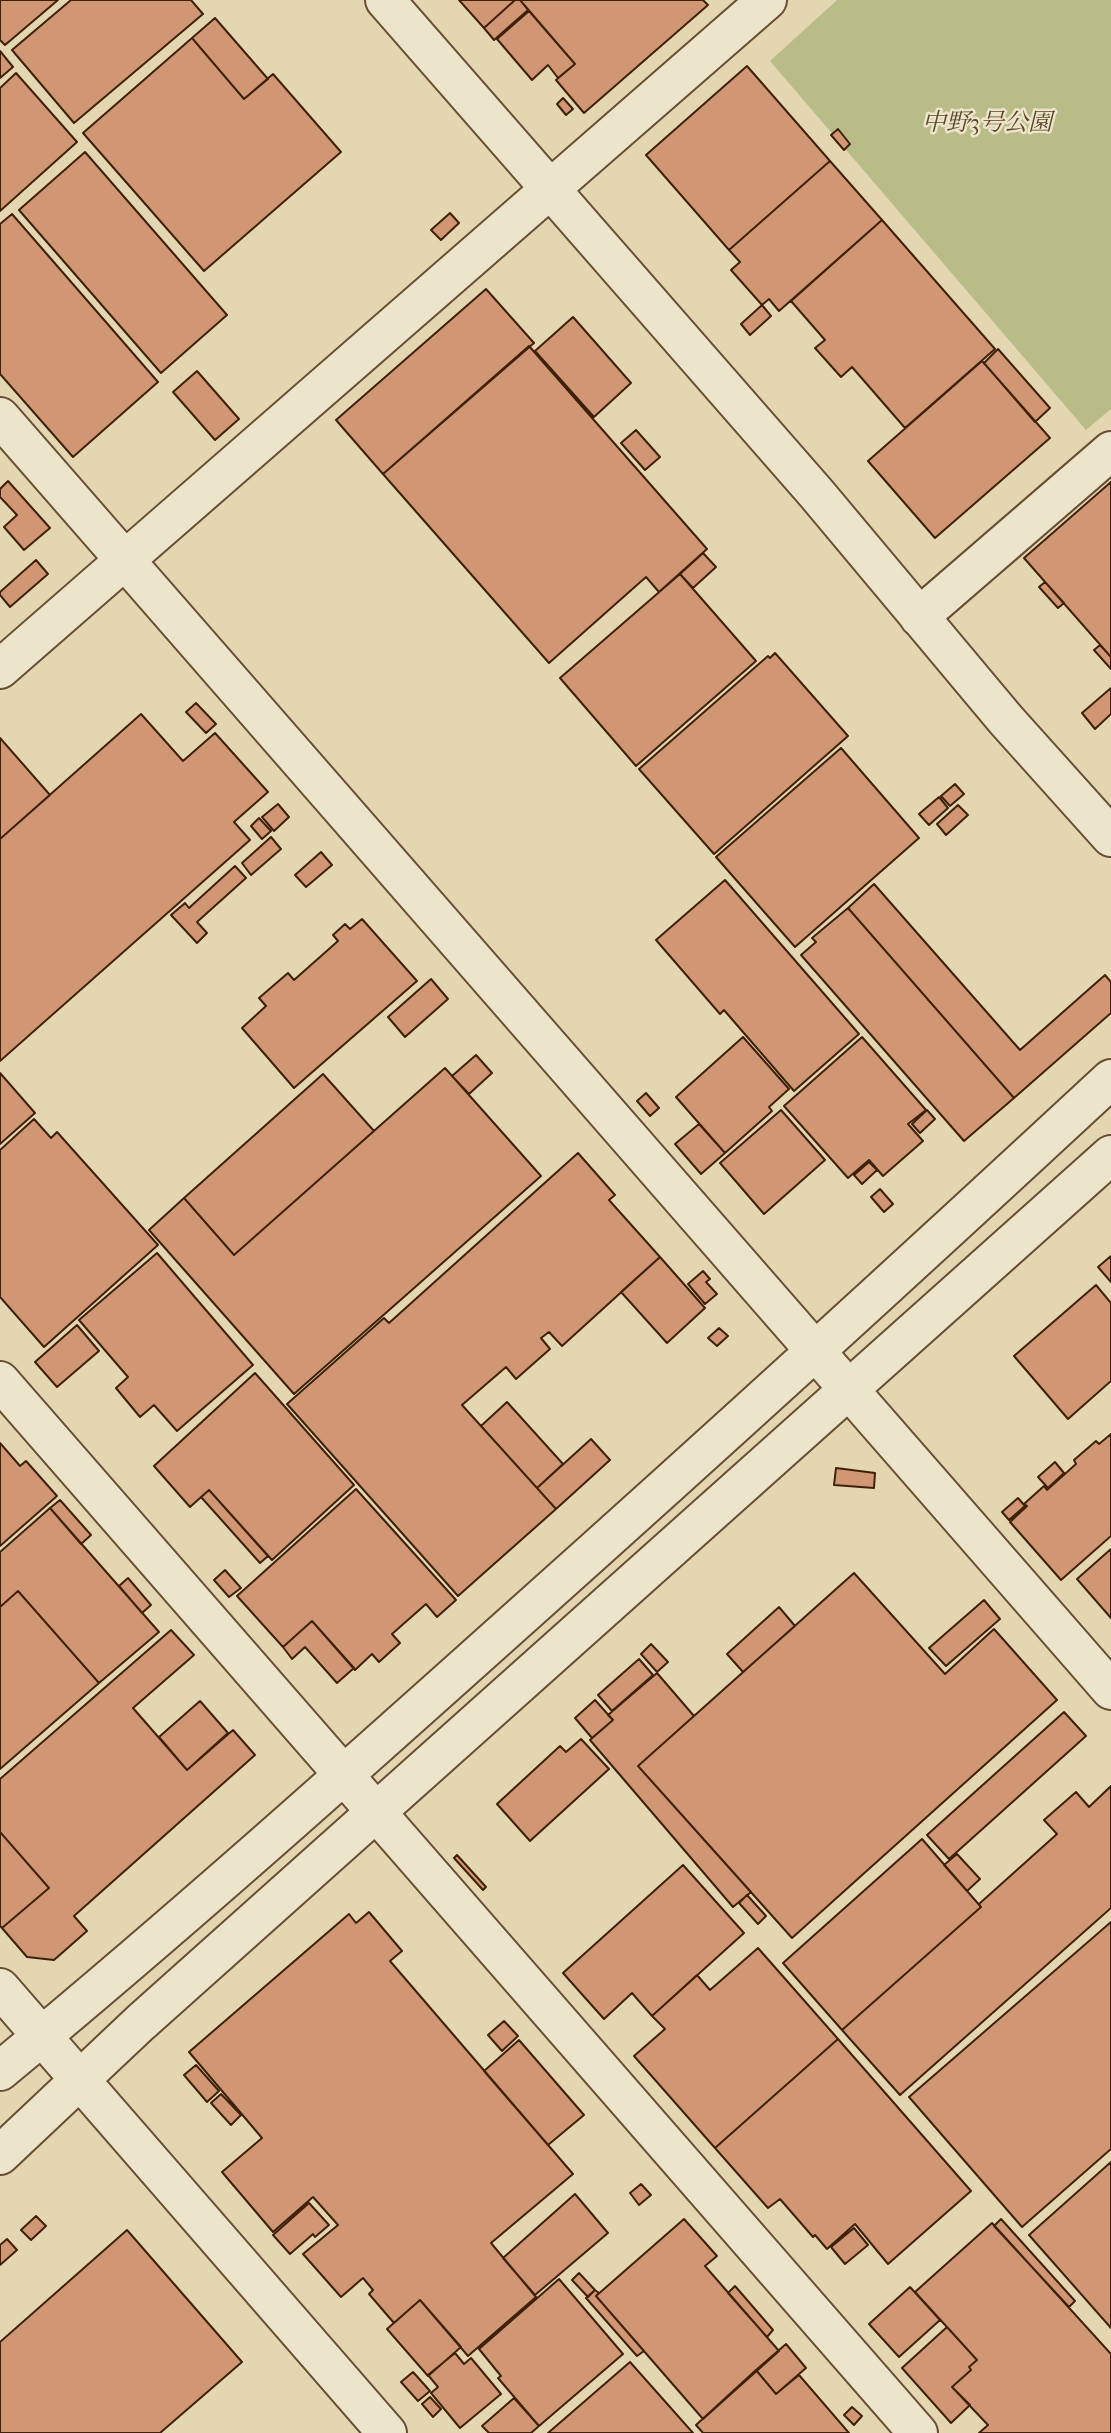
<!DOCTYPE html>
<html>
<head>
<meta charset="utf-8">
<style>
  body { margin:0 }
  canvas { display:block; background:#e4d6b0 }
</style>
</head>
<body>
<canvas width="1111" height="2433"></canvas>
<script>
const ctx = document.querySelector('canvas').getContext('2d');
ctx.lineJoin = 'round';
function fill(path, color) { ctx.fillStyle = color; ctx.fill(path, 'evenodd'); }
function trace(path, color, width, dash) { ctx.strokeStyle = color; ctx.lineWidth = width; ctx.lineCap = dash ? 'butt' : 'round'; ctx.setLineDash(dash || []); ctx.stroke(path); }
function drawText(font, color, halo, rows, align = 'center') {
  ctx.font = font + ' "IM FELL French Canon","Noto Serif JP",serif'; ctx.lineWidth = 5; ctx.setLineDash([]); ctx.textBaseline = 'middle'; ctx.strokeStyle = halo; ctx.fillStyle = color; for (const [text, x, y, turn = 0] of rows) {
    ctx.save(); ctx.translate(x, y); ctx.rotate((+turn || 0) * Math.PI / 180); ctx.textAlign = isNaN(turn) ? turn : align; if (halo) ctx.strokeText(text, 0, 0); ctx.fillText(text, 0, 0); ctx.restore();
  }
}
const green = new Path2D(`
  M837,0H1111V409L1086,430L770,61Z`);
const building = new Path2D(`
  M0,0H58L5,45L0,40Z
  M71,0H191L203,14L74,123L12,50Z
  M459,0H515L484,28Z
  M515,0H520L528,10L494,40L484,28Z
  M520,0H703L708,5L584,113L556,80L575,64Z
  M529,11L575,64L558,78L548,65L532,80L497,39Z
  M215,18L268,79L244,99L192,38Z
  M192,38L244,99L273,74L341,152L204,271L83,133Z
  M0,51L13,67L0,78Z
  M747,66L830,161L729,250L646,155Z
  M16,73L77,142L0,211V88Z
  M563,98L573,109L566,115L557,104Z
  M838,129L850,144L844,150L831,135Z
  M85,152L227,315L161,373L19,210Z
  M830,161L882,220L779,311L769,299L762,305L731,270L740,262L729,250Z
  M450,213L459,223L441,240L431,230Z
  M12,214L158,382L73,457L0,374V224Z
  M882,220L995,349L905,428L852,367L841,377L815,348L825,340L791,301Z
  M486,289L534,343L383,474L336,420Z
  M762,305L771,316L750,335L741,324Z
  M573,317L631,383L594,417L535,351Z
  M529,346L707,549L659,592L646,577L549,663L383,474Z
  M998,349L1050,408L1035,422L984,363Z
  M982,361L1050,438L935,538L868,461Z
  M197,371L239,419L215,440L173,392Z
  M636,430L660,457L645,470L621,443Z
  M8,481L50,528L24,550L4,527L17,515L0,497V489Z
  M1111,482V657L1024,558Z
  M703,553L716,567L693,588L680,574Z
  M36,560L48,574L10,607L0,595V592Z
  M680,574L756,661L636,766L560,678Z
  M1045,582L1064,603L1058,608L1039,587Z
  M1100,645L1111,657V669L1094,650Z
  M775,653L848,736L714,854L639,769L768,656L770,658Z
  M1111,688V714L1095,729L1082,713Z
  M196,703L216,724L206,733L186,712Z
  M141,714L183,761L215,733L268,792L234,822L250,840L0,1061V839Z
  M0,738L50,795L0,839Z
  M841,748L919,838L795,947L716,857Z
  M955,784L964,794L950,806L941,796Z
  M939,797L948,808L929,825L919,814Z
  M278,804L289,817L274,831L262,817Z
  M958,805L968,815L946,835L937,824Z
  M259,818L271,831L262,839L251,826Z
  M271,837L281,849L251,875L242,863Z
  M321,852L332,865L306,887L295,875Z
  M235,866L246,878L197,922L207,933L197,943L171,915L185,903L189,908Z
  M725,880L859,1034L794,1091L724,1010L720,1014L656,940Z
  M874,884L1020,1050L1105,975L1111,982V1013L1014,1098L848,908Z
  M848,908L1014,1098L964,1141L801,955L816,942L812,938Z
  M362,919L417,981L294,1088L242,1028L266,1006L259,998L288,973L294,980L338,941L333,935L345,924L350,929Z
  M431,979L448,999L405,1037L388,1017Z
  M743,1037L789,1089L769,1107L772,1111L725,1153L676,1097Z
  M862,1037L926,1110L908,1124L923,1141L883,1176L869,1160L848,1178L784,1106Z
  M476,1055L492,1073L469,1094L452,1076Z
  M445,1068L541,1176L294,1394L149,1230L184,1198L234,1255Z
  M0,1073L35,1113L0,1144Z
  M323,1074L374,1131L234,1255L184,1198Z
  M646,1093L659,1108L650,1116L637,1101Z
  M781,1110L825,1160L764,1214L720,1163Z
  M927,1110L935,1119L920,1133L912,1124Z
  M34,1119L51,1138L57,1132L158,1245L44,1347L0,1297V1150Z
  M699,1124L725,1153L701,1174L675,1144Z
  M578,1153L615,1195L609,1200L660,1257L562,1346L549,1332L541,1338L550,1349L516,1379L506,1367L462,1405L556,1509L458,1596L287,1404L384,1318L389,1323Z
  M869,1162L877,1170L862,1184L854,1175Z
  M880,1189L893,1204L884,1212L871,1197Z
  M157,1253L253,1365L177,1431L154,1405L140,1417L116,1388L128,1377L79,1320Z
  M1111,1256V1282L1098,1267Z
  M660,1257L705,1308L667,1343L621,1292Z
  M703,1271L710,1279L706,1282L717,1294L705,1304L688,1284Z
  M1096,1285L1111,1303V1381L1068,1419L1014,1356Z
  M77,1325L99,1351L57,1387L35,1362Z
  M719,1328L728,1336L717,1346L708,1338Z
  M255,1373L354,1485L272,1560L209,1490L190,1507L154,1466Z
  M507,1402L563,1464L537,1488L481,1426Z
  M1111,1434V1536L1061,1580L1010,1522L1027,1506L1024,1504L1044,1486L1047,1490L1076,1464L1074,1460L1096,1441L1099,1444Z
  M591,1439L610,1460L556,1509L537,1488Z
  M0,1443L20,1466L26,1461L57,1496L0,1546Z
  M1055,1462L1064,1473L1048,1488L1038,1477Z
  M836,1468L875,1473L874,1488L834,1485Z
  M356,1489L456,1600L437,1617L426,1604L392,1634L400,1643L379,1662L372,1654L355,1670L312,1621L283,1647L237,1596Z
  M209,1490L268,1556L260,1563L201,1497Z
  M1018,1498L1025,1506L1009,1520L1002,1512Z
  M60,1500L91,1535L81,1544L50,1508Z
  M50,1508L159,1632L99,1683L18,1591L0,1607V1552Z
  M1111,1549V1618L1077,1579Z
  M225,1570L241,1588L229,1597L214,1580Z
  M854,1573L945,1674L994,1629L1057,1700L792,1938L638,1766Z
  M128,1578L151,1605L142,1613L119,1586Z
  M18,1591L99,1683L0,1769V1607Z
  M984,1600L1000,1619L946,1666L929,1648Z
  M779,1607L795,1626L743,1672L727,1654Z
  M312,1621L354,1668L337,1683L305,1647L292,1659L283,1647Z
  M171,1630L194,1655L133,1708L187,1770L233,1730L255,1755L74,1916L87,1931L54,1960L27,1957L2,1928L49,1888L0,1832V1779Z
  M651,1644L668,1662L657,1672L641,1654Z
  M639,1659L653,1675L612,1711L598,1695Z
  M657,1673L694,1716L638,1766L751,1892L733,1907L590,1740L613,1720L608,1715Z
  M595,1700L613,1720L592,1738L575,1718Z
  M200,1701L228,1733L187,1770L159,1737Z
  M1064,1712L1086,1736L949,1859L927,1835Z
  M581,1739L609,1769L530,1841L497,1804L560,1746L566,1752Z
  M1111,1786V1908L900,2095L842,2030L981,1907L979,1904L1057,1834L1044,1820L1076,1792L1089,1807Z
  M0,1832L49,1888L2,1928L0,1926Z
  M922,1839L981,1907L842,2030L783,1963Z
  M957,1854L980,1879L967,1891L944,1865Z
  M457,1855L486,1887L483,1890L454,1858Z
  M683,1865L744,1933L652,2016L632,1993L604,2019L563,1973Z
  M747,1895L766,1916L758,1924L739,1903Z
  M369,1912L402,1951L390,1961L573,2174L491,2243L536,2297L468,2356L420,2300L394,2323L369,2294L373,2290L363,2278L341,2297L303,2254L338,2225L313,2197L273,2232L222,2172L262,2138L189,2052L349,1914L356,1923Z
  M1111,1922V2149L1022,2227L909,2097Z
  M758,1948L838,2039L715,2148L634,2056L665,2029L652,2016L697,1975L710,1990Z
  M504,2021L518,2036L502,2051L488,2035Z
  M838,2039L971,2191L888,2264L855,2224L827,2249L815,2235L813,2237L780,2199L768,2208L715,2148Z
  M519,2040L584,2115L548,2145L484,2071Z
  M196,2065L219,2091L207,2102L184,2075Z
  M221,2094L241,2115L231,2125L211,2103Z
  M1111,2162V2328L1029,2235Z
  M641,2184L651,2195L639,2205L630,2193Z
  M575,2194L608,2233L535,2295L503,2258Z
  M309,2203L329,2225L315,2237L313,2234L290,2254L273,2235Z
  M36,2216L46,2226L31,2240L21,2230Z
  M684,2219L717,2256L705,2266L779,2351L703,2419L596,2296Z
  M1001,2219L1075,2301L1069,2307L994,2226Z
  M992,2223L1111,2354V2433H979L988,2425L952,2387L971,2370L969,2367L977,2360L915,2292Z
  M854,2228L868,2245L845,2264L831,2247Z
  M127,2230L242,2362L160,2433H0V2342Z
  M7,2239L17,2250L0,2265V2245Z
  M579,2273L595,2290L588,2297L572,2280Z
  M559,2279L623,2354L539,2426L498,2378L501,2376L479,2349Z
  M735,2286L773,2330L767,2337L728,2293Z
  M910,2287L940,2320L899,2357L869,2324Z
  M595,2290L599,2293L596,2296L644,2351L637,2356L586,2298Z
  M420,2300L461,2347L428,2376L387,2329Z
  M947,2327L977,2360L969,2367L971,2370L952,2387L970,2405L951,2423L902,2368Z
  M786,2344L806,2368L776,2394L756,2370Z
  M455,2353L464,2364L471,2358L501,2394L460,2428L431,2393L438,2387L428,2375Z
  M630,2362L693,2433H548Z
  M756,2370L776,2394L799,2375L849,2433H703L696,2425Z
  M413,2372L430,2391L418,2401L401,2382Z
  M430,2397L441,2409L433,2417L422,2404Z
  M514,2398L539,2426L531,2433H489L482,2426Z
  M852,2407L862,2416L854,2425L844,2415Z`);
const tertiary = new Path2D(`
  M385,0L816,493L1006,720L1111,837
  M0,417L1111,1690
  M919,617L1111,451
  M0,669L767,0
  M0,1381L918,2433
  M0,1988L387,2433
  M0,2071C179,1923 352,1768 525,1613C722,1437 917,1259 1111,1079
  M0,2155L140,2023L1111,1155`);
const parkNames = [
  ["中野3号公園",987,124]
];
fill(green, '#babc87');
fill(building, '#d19673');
trace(building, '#3f210a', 2);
trace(tertiary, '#684e34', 42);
trace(tertiary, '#ede4cc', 38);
drawText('italic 24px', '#5e4829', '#ede4cc', parkNames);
</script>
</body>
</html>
